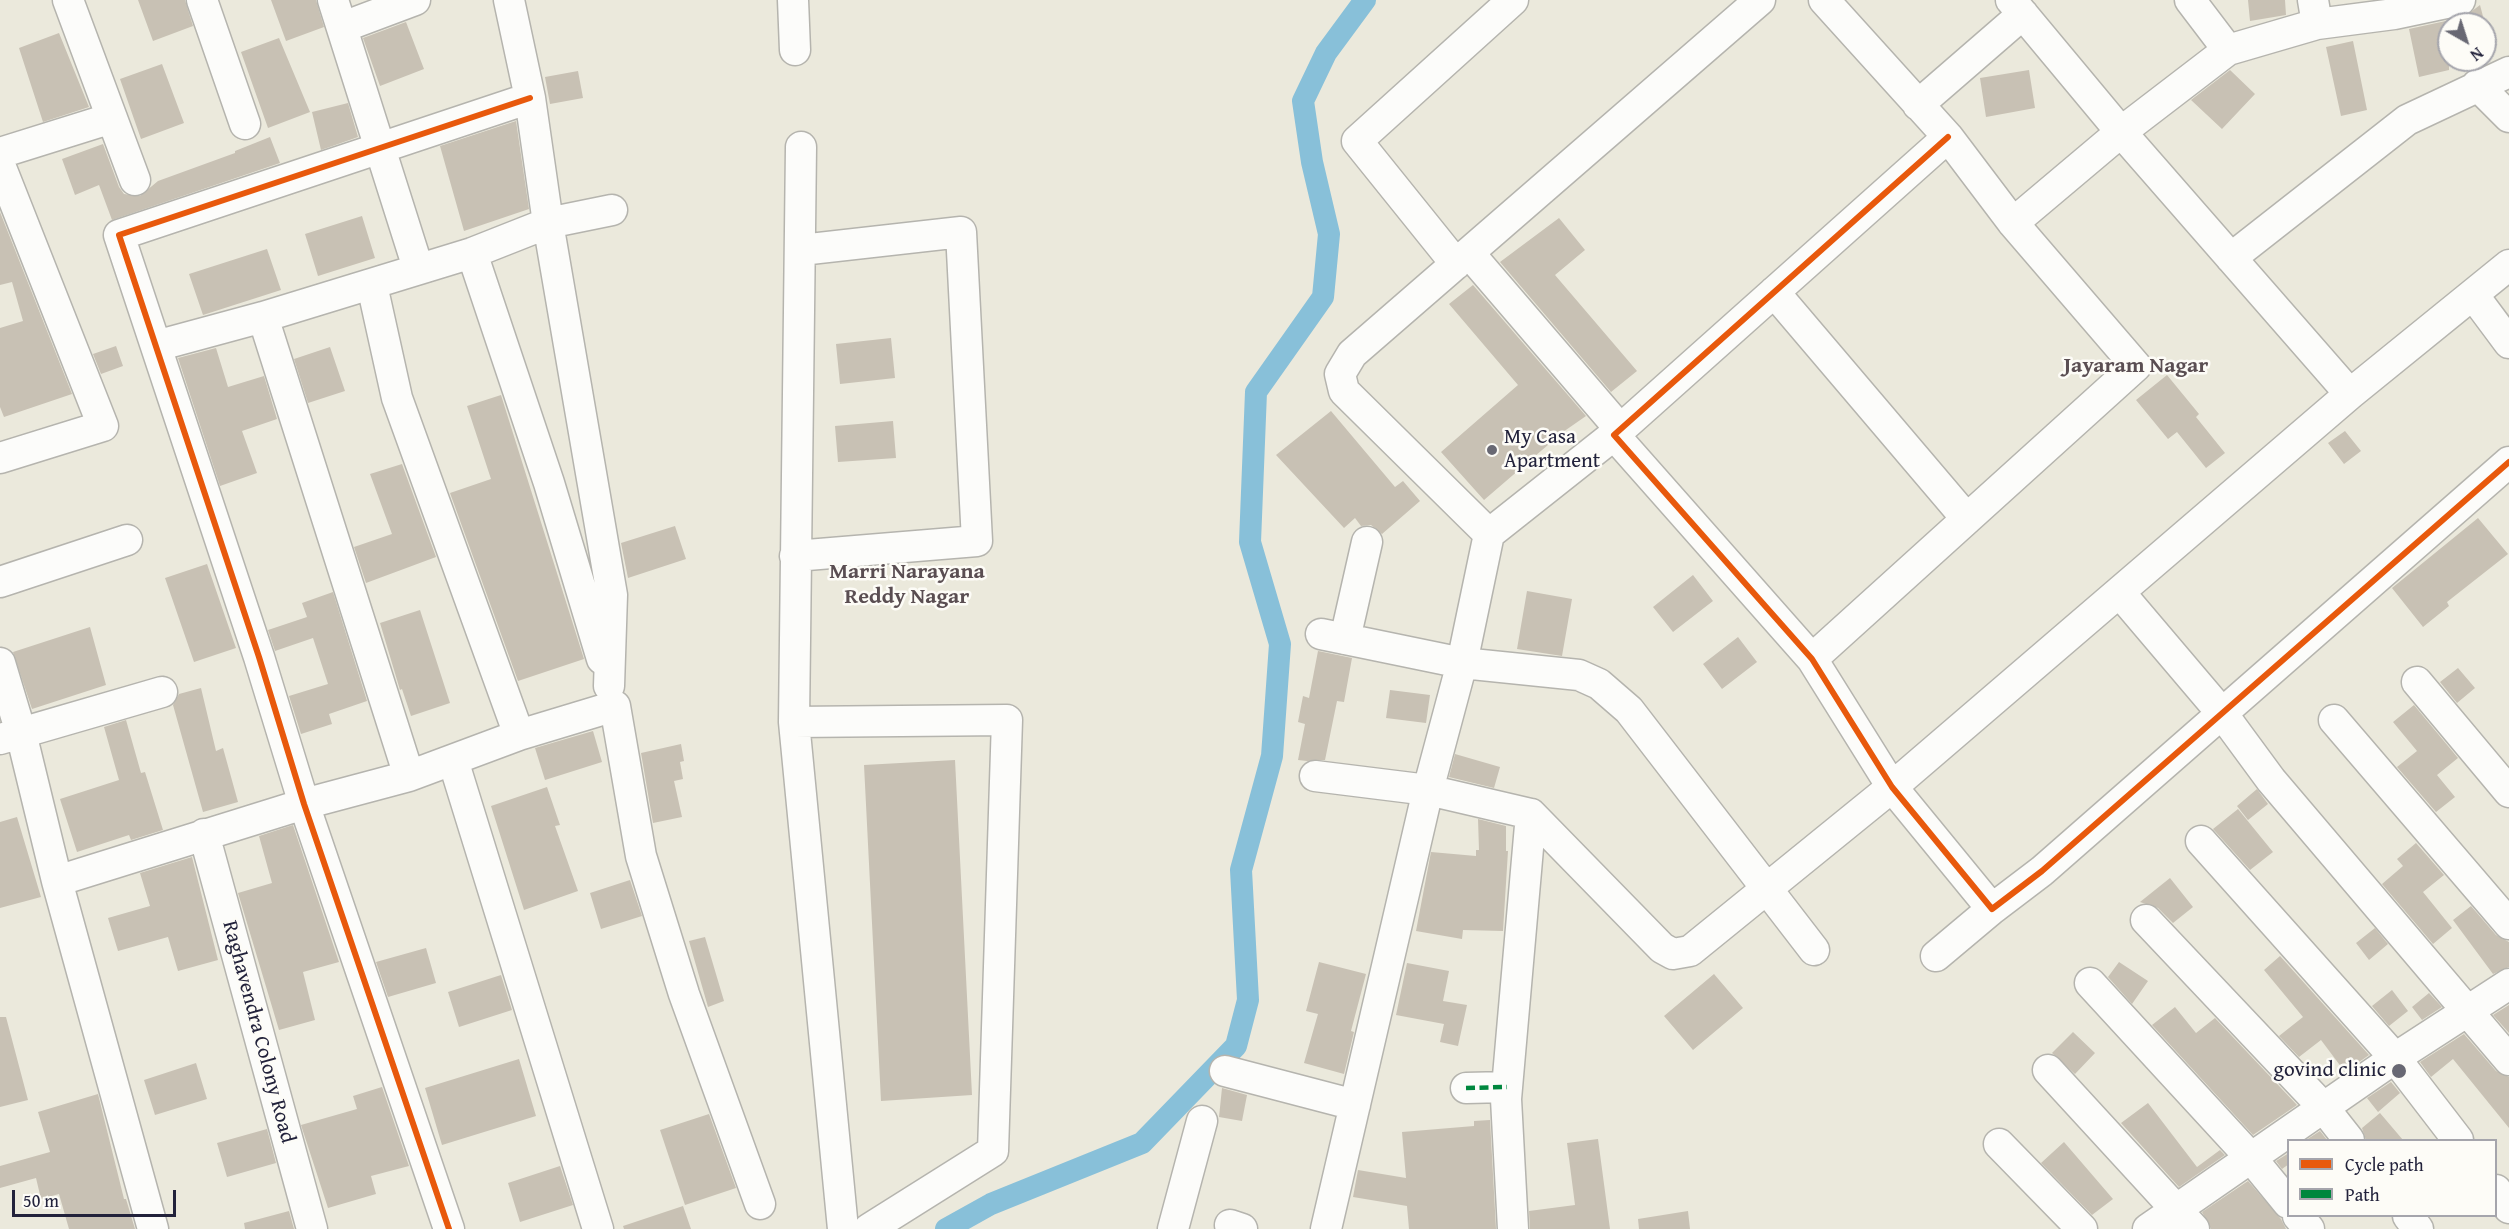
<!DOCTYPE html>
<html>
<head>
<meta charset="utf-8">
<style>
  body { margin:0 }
  #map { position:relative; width:2509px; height:1229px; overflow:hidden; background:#ebe9dc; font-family:"Gentium Book Plus",serif }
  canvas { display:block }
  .legend { position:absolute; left:2287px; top:1139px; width:210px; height:78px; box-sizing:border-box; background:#fdfcf7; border:2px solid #a5a5ac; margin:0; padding:8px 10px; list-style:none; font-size:18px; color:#22223b }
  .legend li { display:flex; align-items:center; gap:12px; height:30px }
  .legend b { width:30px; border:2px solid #a5a5ac }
  .north { position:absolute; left:2437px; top:12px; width:60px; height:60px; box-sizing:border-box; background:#fdfcf7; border:2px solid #a5a5ac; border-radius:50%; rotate:141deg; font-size:16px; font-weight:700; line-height:24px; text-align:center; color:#22223b }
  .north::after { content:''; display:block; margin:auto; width:21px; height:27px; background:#686873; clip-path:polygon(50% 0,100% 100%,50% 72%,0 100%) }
  .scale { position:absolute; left:12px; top:1190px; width:164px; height:27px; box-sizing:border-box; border:3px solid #22223b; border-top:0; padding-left:8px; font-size:18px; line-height:21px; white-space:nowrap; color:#22223b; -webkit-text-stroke:4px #fdfcf7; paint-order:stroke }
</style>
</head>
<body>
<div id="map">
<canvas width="2509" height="1229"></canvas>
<ul class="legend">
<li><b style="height:8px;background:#e8590c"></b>Cycle path</li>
<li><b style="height:8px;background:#00873e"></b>Path</li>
</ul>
<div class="north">N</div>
<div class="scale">50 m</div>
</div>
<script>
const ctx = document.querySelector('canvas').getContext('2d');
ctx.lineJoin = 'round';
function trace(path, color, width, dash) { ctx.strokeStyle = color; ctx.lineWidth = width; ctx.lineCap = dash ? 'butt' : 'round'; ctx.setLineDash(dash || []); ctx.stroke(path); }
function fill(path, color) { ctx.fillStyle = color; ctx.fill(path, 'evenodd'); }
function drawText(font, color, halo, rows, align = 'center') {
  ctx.font = font + ' "Gentium Book Plus",serif'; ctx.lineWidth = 5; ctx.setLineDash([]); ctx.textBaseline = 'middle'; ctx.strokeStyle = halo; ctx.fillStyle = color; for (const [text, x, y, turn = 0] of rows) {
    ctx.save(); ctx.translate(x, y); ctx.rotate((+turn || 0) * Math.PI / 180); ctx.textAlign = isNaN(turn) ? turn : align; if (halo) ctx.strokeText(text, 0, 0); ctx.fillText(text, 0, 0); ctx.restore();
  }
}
const canal = new Path2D(`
  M946,1229L991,1204L1142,1143L1236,1046L1248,1000L1241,870L1272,756L1280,644L1250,542L1256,392L1323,297L1329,234L1312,162L1303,101L1326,53L1365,0`);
const building = new Path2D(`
  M138,0H185L193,26L153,41Z
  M271,0H316L324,27L286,41Z
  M2248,0H2285L2286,15L2250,21Z
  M2480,5L2485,24H2449V70L2419,77L2409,29L2464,17Z
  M406,22L424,69L380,86L363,38Z
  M59,33L89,107L43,122L19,48Z
  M279,38L310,112L268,128L241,52Z
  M2353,41L2367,110L2341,116L2326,47Z
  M162,64L184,123L141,139L120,79Z
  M2029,70L2035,108L1986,117L1980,78Z
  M2230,70L2255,94L2222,129L2191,100Z
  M578,71L583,98L550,104L545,77Z
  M348,103L358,137L321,150L312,112Z
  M516,121L529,209L464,231L440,146Z
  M270,137L280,163L112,220L99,185L75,195L62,159L103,144L119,187L124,194L140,196L158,181L235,153V151Z
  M0,212L72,394L4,417L0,407V328L23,321L12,282L0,285Z
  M362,216L375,258L318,276L305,234Z
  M1559,218L1585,250L1555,275L1637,371L1611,392L1500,262Z
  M267,249L281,290L203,315L189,274Z
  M1473,285L1586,416L1563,432L1484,500L1441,452L1518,385L1449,304Z
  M891,338L895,378L840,384L836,344Z
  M116,346L123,366L101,374L93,354Z
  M330,347L345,391L308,403L294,359Z
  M216,348L228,387L264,376L277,419L242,431L257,473L220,486L178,358Z
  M2167,375L2199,414L2196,417L2225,453L2206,468L2177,432L2168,439L2136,400Z
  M501,395L584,659L518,681L450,493L491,479L467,406Z
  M1331,411L1395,487L1403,481L1420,501L1382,534L1371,525L1361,526L1355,518L1344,528L1276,455Z
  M893,421L896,458L838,462L835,426Z
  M2345,431L2361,451L2344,464L2328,443Z
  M402,464L436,557L366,583L354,547L392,534L370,474Z
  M2478,518L2508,554L2447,602L2449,606L2423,627L2392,588Z
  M675,526L686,559L628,578L621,543Z
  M207,564L236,648L194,662L165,578Z
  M1693,575L1713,601L1673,632L1653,607Z
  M1527,591L1572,599L1562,656L1517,649Z
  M333,592L367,701L329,714L332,724L301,734L289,696L328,684L313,638L275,651L268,630L307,617L302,603Z
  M420,610L450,703L411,716L402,689L400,690L380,623Z
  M90,627L106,685L32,709L13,652Z
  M1738,637L1757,662L1722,689L1703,664Z
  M1318,651L1352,658L1344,702L1337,701L1325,760L1307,761L1298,760L1305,724L1298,722L1303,696L1309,698Z
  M2458,668L2475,688L2457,703L2440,682Z
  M201,688L216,751L223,748L238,802L203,812L173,705L179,694Z
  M1390,690L1430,695L1426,723L1386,718Z
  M2414,705L2458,758L2437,775L2455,797L2436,812L2397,767L2417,751L2393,722Z
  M126,720L141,773L145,772L163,830L131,840L129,835L77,852L60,799L119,780L104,727Z
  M593,731L602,762L545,780L535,748Z
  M681,744L684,761L680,762L683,779L674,781L682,817L653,823L641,753Z
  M1455,754L1500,767L1494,788L1449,777Z
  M955,760L972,1095L881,1101L864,765Z
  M547,787L560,825L555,826L578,891L524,910L491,806Z
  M2257,789L2268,804L2248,820L2237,806Z
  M2238,809L2273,852L2250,870L2213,829Z
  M17,817L41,897L0,908V822Z
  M1478,819L1506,826V851H1508L1503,931L1463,930L1462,939L1416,931L1431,852L1476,856V850H1479Z
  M293,825L339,962L303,972L315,1020L279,1030L238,893L272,883L259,836Z
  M2416,843L2444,875L2423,892L2452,928L2433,944L2382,884L2403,866L2397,859Z
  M192,857L218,960L178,971L168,937L118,951L108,918L150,906L140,873Z
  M2170,878L2193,907L2173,923L2158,908L2140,902Z
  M630,880L642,916L601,929L590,893Z
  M2471,906L2496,935L2509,942V967L2493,974L2453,920Z
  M2375,928L2388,944L2369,960L2356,943Z
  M705,937L724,1001L708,1007L689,941Z
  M426,948L436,983L388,997L376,962Z
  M2280,956L2369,1055L2345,1072L2321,1040L2299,1057L2279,1036L2303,1017L2264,970Z
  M1319,962L1366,974L1351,1031L1354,1032L1344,1074L1304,1063L1318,1014L1306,1011Z
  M2119,962L2148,981L2132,1004L2108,977Z
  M1407,963L1449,971L1443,1001L1467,1005L1458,1046L1440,1042L1444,1024L1396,1015Z
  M1714,974L1743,1008L1693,1050L1664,1016Z
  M501,975L512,1010L459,1027L448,992Z
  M2392,990L2408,1011L2389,1026L2372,1006Z
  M2429,993L2442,1007L2422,1020L2412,1007Z
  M2509,1005V1033L2493,1015Z
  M2175,1007L2196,1033L2215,1018L2297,1105L2253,1135L2152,1025Z
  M0,1017H6L28,1100L0,1107Z
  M2073,1032L2095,1053L2075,1074L2052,1053Z
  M2464,1034L2496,1071L2509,1077V1128L2453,1059L2431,1077L2420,1062Z
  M519,1059L536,1116L442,1145L425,1088Z
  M196,1063L207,1099L155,1115L144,1080Z
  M2391,1082L2400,1093L2378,1112L2367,1098Z
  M382,1087L409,1166L371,1176L376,1194L328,1208L301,1125L357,1109L353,1096Z
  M1222,1088L1247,1095L1242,1121L1219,1117Z
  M98,1094L124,1199H126L135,1229H69L59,1194L41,1199L36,1178L0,1188V1166L50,1152L38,1112Z
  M2148,1103L2197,1167L2220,1150L2225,1155L2179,1187L2121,1123Z
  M2380,1113L2403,1140H2366L2362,1128Z
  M709,1114L736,1188L685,1205L660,1130Z
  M1490,1120L1496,1229H1409L1407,1206L1353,1197L1358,1170L1406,1178L1402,1132L1474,1126V1121Z
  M267,1129L276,1163L227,1177L217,1143Z
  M2320,1131L2327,1140H2306Z
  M1598,1139L1610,1229H1530L1529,1211L1575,1205L1567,1143Z
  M2064,1142L2113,1199L2092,1215L2041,1163Z
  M2289,1153V1164L2282,1169L2276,1161Z
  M560,1166L573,1205L520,1222L508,1183Z
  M2248,1181L2281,1219L2286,1229H2211L2202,1212Z
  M683,1206L691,1229H624L623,1226Z
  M289,1211L294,1229H245L244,1223Z
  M1688,1211L1690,1229H1639L1638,1219Z`);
const minor = new Path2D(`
  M68,0L135,180
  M202,0L245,124
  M333,0L418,268
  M509,0L530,98L548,223L612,595L609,686
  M793,0L795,50
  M2011,0L2121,132L2350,394
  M2190,0L2228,50
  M2317,24L2394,14L2460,0
  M343,27L415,0
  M2477,85L2509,117
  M1918,105L2023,14
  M1948,137L1614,435L1812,659L1892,787L1992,909L2042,871L2509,462
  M801,147L794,722L1007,720L993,1151L869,1229
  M0,153L112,118
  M0,165L103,426L0,458
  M2013,223L2121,132L2228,50L2317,24L2313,0
  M472,253L549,483L602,659
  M1469,253L1620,429
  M2231,258L2407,120L2509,72
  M1456,264L1357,141L1513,0
  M372,285L397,398L519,735
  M1774,292L1967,519
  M2474,296L2509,343
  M263,317L409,776
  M156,346L263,317L472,253L548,223L612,210
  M1489,534L1344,391L1340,374L1352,354L1760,0
  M795,556L977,541L961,232L801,250
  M0,582L127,540
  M2120,593L2221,712L2271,780L2509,1060
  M1321,634L1462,663L1579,675L1599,684L1629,710L1814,950
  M1345,639L1367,542
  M1812,659L2136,366L2013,223L1948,137L1824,0
  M0,663L21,733L57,881L153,1229
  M2417,682L2509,792
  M2334,720L2509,924
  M794,722L843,1229
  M0,739L162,692
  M453,760L598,1229
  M1315,776L1428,790L1531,814L1662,948L1673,954L1690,951L1892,787L2350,394L2509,265
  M204,834L312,1229
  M2201,841L2395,1058L2458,1140
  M57,881L304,804L409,776L519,735L615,706L641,856L684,994L760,1204
  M2146,920L2323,1107L2349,1140
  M1936,956L1992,909
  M2090,983L2252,1159L2288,1203
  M2048,1070L2194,1229
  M1225,1071L1355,1105
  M1466,1088L1507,1087
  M1999,1144L2082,1229
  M2496,1190L2509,1208
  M2298,1216L2309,1229
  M2408,1216L2418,1229
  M1230,1225L1242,1229
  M449,1229L304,804L259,657L119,235L530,98
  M1173,1229L1202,1121
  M1326,1229L1428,790L1462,663L1489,534L1614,435
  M1513,1229L1506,1099L1531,814
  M2148,1229L2395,1058L2509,984`);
const quiet = new Path2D(`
  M1466,1088L1507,1087`);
const cycleway = new Path2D(`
  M1948,137L1614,435L1812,659L1892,787L1992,909L2042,871L2509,462
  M449,1229L304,804L259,657L119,235L530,98`);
const markers = [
  [1492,450,6,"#686873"],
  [2399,1071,8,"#686873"]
];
const poiNames = [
  ["My Casa",1504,438],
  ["Apartment",1504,462],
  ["govind clinic",2386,1071,"right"]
];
const streetNames = [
  ["Raghavendra Colony Road",258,1032,75]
];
const neighbourhoodNames = [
  ["Jayaram Nagar",2136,366],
  ["Marri Narayana",907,572],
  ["Reddy Nagar",907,597]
];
trace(canal, '#88c0d9', 22);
fill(building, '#c8c1b4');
trace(minor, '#b5b4ae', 33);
trace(minor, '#fcfcfa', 30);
trace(quiet, '#00873e', 4.5, [9, 4.5]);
trace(cycleway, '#e8590c', 6);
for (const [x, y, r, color] of markers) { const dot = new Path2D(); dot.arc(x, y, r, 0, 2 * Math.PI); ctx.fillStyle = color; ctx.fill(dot); trace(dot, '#fdfcf7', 2); }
drawText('21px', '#22223b', '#fdfcf7', poiNames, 'left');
drawText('21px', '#22223b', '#fdfcf7', streetNames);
drawText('bold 22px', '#5a4e52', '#fdfcf7', neighbourhoodNames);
</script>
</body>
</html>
